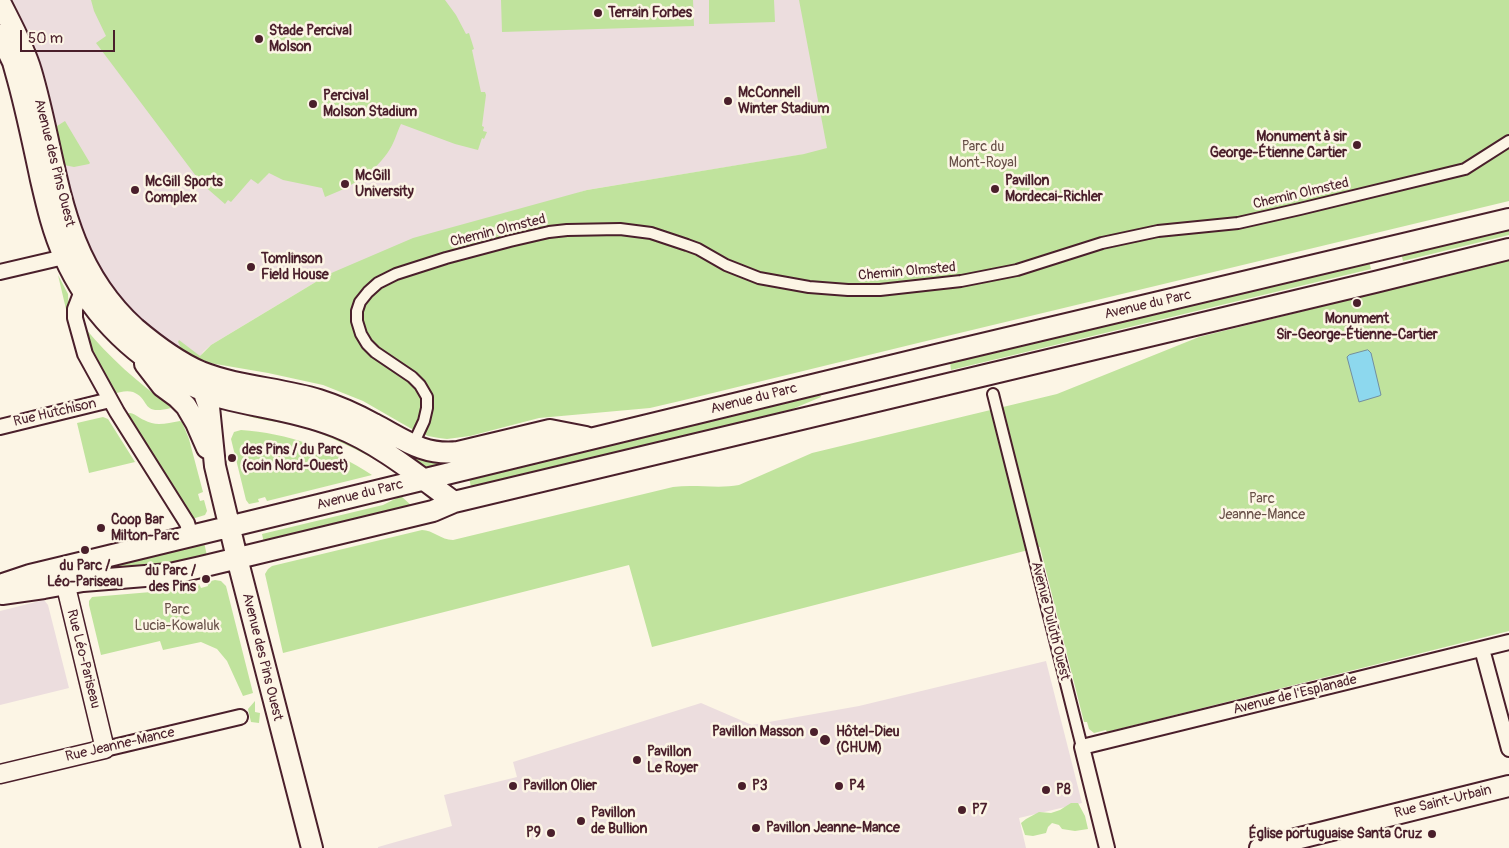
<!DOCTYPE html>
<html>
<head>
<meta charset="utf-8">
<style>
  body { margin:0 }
  #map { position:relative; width:1509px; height:848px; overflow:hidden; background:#fcf5e5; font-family:Pangolin,sans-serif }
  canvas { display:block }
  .scale { position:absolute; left:20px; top:30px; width:95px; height:22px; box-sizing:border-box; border:2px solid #4a1f2b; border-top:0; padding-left:6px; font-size:15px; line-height:18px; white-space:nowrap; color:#4a1f2b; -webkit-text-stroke:4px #fcf5e5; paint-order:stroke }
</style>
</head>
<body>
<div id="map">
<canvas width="1509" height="848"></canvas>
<div class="scale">50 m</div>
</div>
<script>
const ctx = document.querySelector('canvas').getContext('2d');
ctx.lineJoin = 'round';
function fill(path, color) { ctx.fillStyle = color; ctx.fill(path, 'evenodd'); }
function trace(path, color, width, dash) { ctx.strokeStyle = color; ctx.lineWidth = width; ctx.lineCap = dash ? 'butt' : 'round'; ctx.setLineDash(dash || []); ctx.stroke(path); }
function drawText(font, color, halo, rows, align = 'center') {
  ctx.font = font + ' Pangolin,sans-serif'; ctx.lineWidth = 5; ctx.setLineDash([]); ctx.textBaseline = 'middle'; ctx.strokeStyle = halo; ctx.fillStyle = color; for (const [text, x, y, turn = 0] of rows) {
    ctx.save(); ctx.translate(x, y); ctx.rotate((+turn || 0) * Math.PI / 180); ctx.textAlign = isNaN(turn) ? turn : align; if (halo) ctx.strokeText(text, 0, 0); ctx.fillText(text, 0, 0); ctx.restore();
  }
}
const built = new Path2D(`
  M13,0H802L830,150L587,190L329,274L211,345L203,352L198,361L162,341L122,306L93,256L84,235L70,188L47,83L35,46Z
  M44,600L48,605L69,688L0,705V611Z
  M1046,661L1082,803L1019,818L1026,848H378V847L452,826L444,795L517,777L513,762L701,703L752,725L859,706Z`);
const green = new Path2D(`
  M91,0H445L456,15L466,34L469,33L474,49L472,50L481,92H485L486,95L482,126L484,127L483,131L487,132L484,139L482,138L478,150L455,144L401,124C397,132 395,141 390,149C375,173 351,187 325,197L322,188L283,180L269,173L258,184L251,179L231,202L228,200L225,204L202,184L96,43L106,36L94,11Z
  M501,0H693L694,26L502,32Z
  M709,0H774L775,22L709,24Z
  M799,0H1509V201L918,343L680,401L650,408L539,418L470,436L447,439L439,438L428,436L410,428L363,401L323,385L268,373L198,361L183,352L178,342L179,340L200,356L211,345L329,274L413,238L587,190L804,154L827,148Z
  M65,121L90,163L89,164L74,167L64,165L55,129L57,126Z
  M1509,228V235L1403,261L1401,253Z
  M1509,260V631L1107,732L1106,730L1094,733L1089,729L1087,722H1084L1040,547L652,647L629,565L283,653L265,574L268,569L272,566L422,530C433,530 441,540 453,540L673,487C695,484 718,489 739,485L812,453L1057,394L1199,337Z
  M1369,261L1371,269L951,370L950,362Z
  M58,275L68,294L69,322Z
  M82,327L85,328C109,357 138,383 169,405L171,408C140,416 151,399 133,392C127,390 119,392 113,394L91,354Z
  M820,394L821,397L790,410L471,487L469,478Z
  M130,413C136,414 139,418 144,420C156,427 167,423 180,421L182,422L189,439L203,492L198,494L200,501L204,500L207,511L205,515L192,519L124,414Z
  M242,413L274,415L349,440L389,467C359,451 330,435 298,426C282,421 255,421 242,413Z
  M103,417L108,419L135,462L89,473L77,423Z
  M241,430C287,433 333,449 372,475L267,501L265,497L258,499L259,502L249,504L246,500L231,439L234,432Z
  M415,455L446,460V464L423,470L408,460Z
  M401,496L413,507L264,543L262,534L383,505Z
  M204,542L207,556L170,565L85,571Z
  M215,580L221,581L226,586L253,693L243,696L227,661L217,649L201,642L163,650L160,641L101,655L89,605V601L92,597L163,591L199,584L201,588L208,586L207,582Z
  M255,701V712L260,713L259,723L251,722L248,709Z
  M1071,803H1078L1085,816L1088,829L1075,831L1062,829L1059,825L1052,823L1048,827L1046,833L1033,836L1025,835L1021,823L1026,819L1039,812L1051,813L1060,810Z`);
const water = new Path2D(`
  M1368,350L1371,353L1381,395L1379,396L1359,402L1347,357L1349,355Z`);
const pedestrian = new Path2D(`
  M993,394L1082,747
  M417,436L424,421L427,408V397L420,385L412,377L375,352L367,344L361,334L357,321V311L360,302L368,292L378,283L396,274L446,258L510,241L549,232L567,230L620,229L651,233L687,245L698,249L726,265L759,278L809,287L848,290H880L961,281L1017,270L1102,243L1158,231L1238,223L1300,209L1465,169L1509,141`);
const minor = new Path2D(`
  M0,272L64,257
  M82,291L75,309V318L85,354L117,412L187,523L191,536
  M0,427L110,400
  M1482,649L1509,749
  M105,749L240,717
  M1107,848L1082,747L1509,642`);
const tertiary = new Path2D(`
  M0,774L105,749L62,570`);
const secondary = new Path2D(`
  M0,2C11,24 24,47 31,71C59,165 57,257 135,328C155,345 178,362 201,372C239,387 280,388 319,400C338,406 356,414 374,424C403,439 423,456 458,452L550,430L586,437
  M0,35L13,62L18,80C27,113 34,147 41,180C47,206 53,232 64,256C88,310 129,353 181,380C194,387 208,394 223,398C261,408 300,412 337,427C380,444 417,475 454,502
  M145,364L162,386L177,397L186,406L196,423L207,448
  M200,382L209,407L215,466L237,558L312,848
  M0,585L30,575L84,562L936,355L1509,219
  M2,594L44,588L83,581L170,574L201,567L433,511L454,502L1375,282L1509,249
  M1260,848L1509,786`);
const markers = [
  [598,13,5,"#4a1f2b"],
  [259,39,5,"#4a1f2b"],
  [728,101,5,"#4a1f2b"],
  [313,104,5,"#4a1f2b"],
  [1357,145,5,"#4a1f2b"],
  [345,184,5,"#4a1f2b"],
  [995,189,5,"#4a1f2b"],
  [135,190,5,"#4a1f2b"],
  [251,267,5,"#4a1f2b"],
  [1357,303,5,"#4a1f2b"],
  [232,458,5,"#4a1f2b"],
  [101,528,5,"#4a1f2b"],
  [85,550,5,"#4a1f2b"],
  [206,579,5,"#4a1f2b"],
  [814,732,5,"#4a1f2b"],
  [825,740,6,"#4a1f2b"],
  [637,760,5,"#4a1f2b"],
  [513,786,5,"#4a1f2b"],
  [742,786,5,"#4a1f2b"],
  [839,786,5,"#4a1f2b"],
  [1046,790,5,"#4a1f2b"],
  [962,810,5,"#4a1f2b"],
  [581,821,5,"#4a1f2b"],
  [756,828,5,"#4a1f2b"],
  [551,833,5,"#4a1f2b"],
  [1432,834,5,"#4a1f2b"]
];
const poiNames = [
  ["Terrain Forbes",608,13],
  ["Stade Percival",269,31],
  ["Molson",269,47],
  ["McConnell",738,93],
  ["Winter Stadium",738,109],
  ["Percival",323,96],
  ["Molson Stadium",323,112],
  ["Monument à sir",1347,137,"right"],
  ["George-Étienne Cartier",1347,153,"right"],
  ["McGill",355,176],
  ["University",355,192],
  ["Pavillon",1005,181],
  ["Mordecai-Richler",1005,197],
  ["McGill Sports",145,182],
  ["Complex",145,198],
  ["Tomlinson",261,259],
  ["Field House",261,275],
  ["Monument",1357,319,"center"],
  ["Sir-George-Étienne-Cartier",1357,335,"center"],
  ["des Pins / du Parc",242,450],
  ["(coin Nord-Ouest)",242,466],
  ["Coop Bar",111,520],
  ["Milton-Parc",111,536],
  ["du Parc /",85,566,"center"],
  ["Léo-Pariseau",85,582,"center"],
  ["du Parc /",196,571,"right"],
  ["des Pins",196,587,"right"],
  ["Pavillon Masson",804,732,"right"],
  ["Hôtel-Dieu",836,732],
  ["(CHUM)",836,748],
  ["Pavillon",647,752],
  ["Le Royer",647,768],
  ["Pavillon Olier",523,786],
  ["P3",752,786],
  ["P4",849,786],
  ["P8",1056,790],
  ["P7",972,810],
  ["Pavillon",591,813],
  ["de Bullion",591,829],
  ["Pavillon Jeanne-Mance",766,828],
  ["P9",541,833,"right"],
  ["Église portuguaise Santa Cruz",1422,834,"right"]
];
const parkNames = [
  ["Parc du",983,147],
  ["Mont-Royal",983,163],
  ["Parc",1262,499],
  ["Jeanne-Mance",1262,515],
  ["Parc",177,610],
  ["Lucia-Kowaluk",177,626]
];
const streetNames = [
  ["Avenue des Pins Ouest",54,163,76],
  ["Chemin Olmsted",1301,194,-13],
  ["Chemin Olmsted",498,231,-14],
  ["Chemin Olmsted",907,272,-5],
  ["Avenue du Parc",1148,305,-13],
  ["Avenue du Parc",754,399,-14],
  ["Rue Hutchison",55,413,-13],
  ["Avenue du Parc",360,495,-14],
  ["Avenue Duluth Ouest",1050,621,76],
  ["Avenue des Pins Ouest",262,657,76],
  ["Rue Léo-Pariseau",83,659,76],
  ["Avenue de l'Esplanade",1295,695,-14],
  ["Rue Jeanne-Mance",120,745,-13],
  ["Rue Saint-Urbain",1443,802,-14]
];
fill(built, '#ecddde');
fill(green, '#c0e39d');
fill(water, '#8dd8ee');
trace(water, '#728ea0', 1);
trace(pedestrian, '#4a1f2b', 14);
trace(minor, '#4a1f2b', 18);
trace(tertiary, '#4a1f2b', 21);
trace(secondary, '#4a1f2b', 24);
trace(pedestrian, '#fcf5e5', 10);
trace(minor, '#fcf5e5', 14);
trace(tertiary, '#fcf5e5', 18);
trace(secondary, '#fcf5e5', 20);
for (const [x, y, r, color] of markers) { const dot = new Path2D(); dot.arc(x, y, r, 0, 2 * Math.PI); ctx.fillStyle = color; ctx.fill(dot); trace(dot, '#fcf5e5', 2); }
drawText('bold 14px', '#4a1f2b', '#fcf5e5', poiNames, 'left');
drawText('14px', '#685048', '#fcf5e5', parkNames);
drawText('14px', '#4a1f2b', '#fcf5e5', streetNames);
</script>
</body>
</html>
